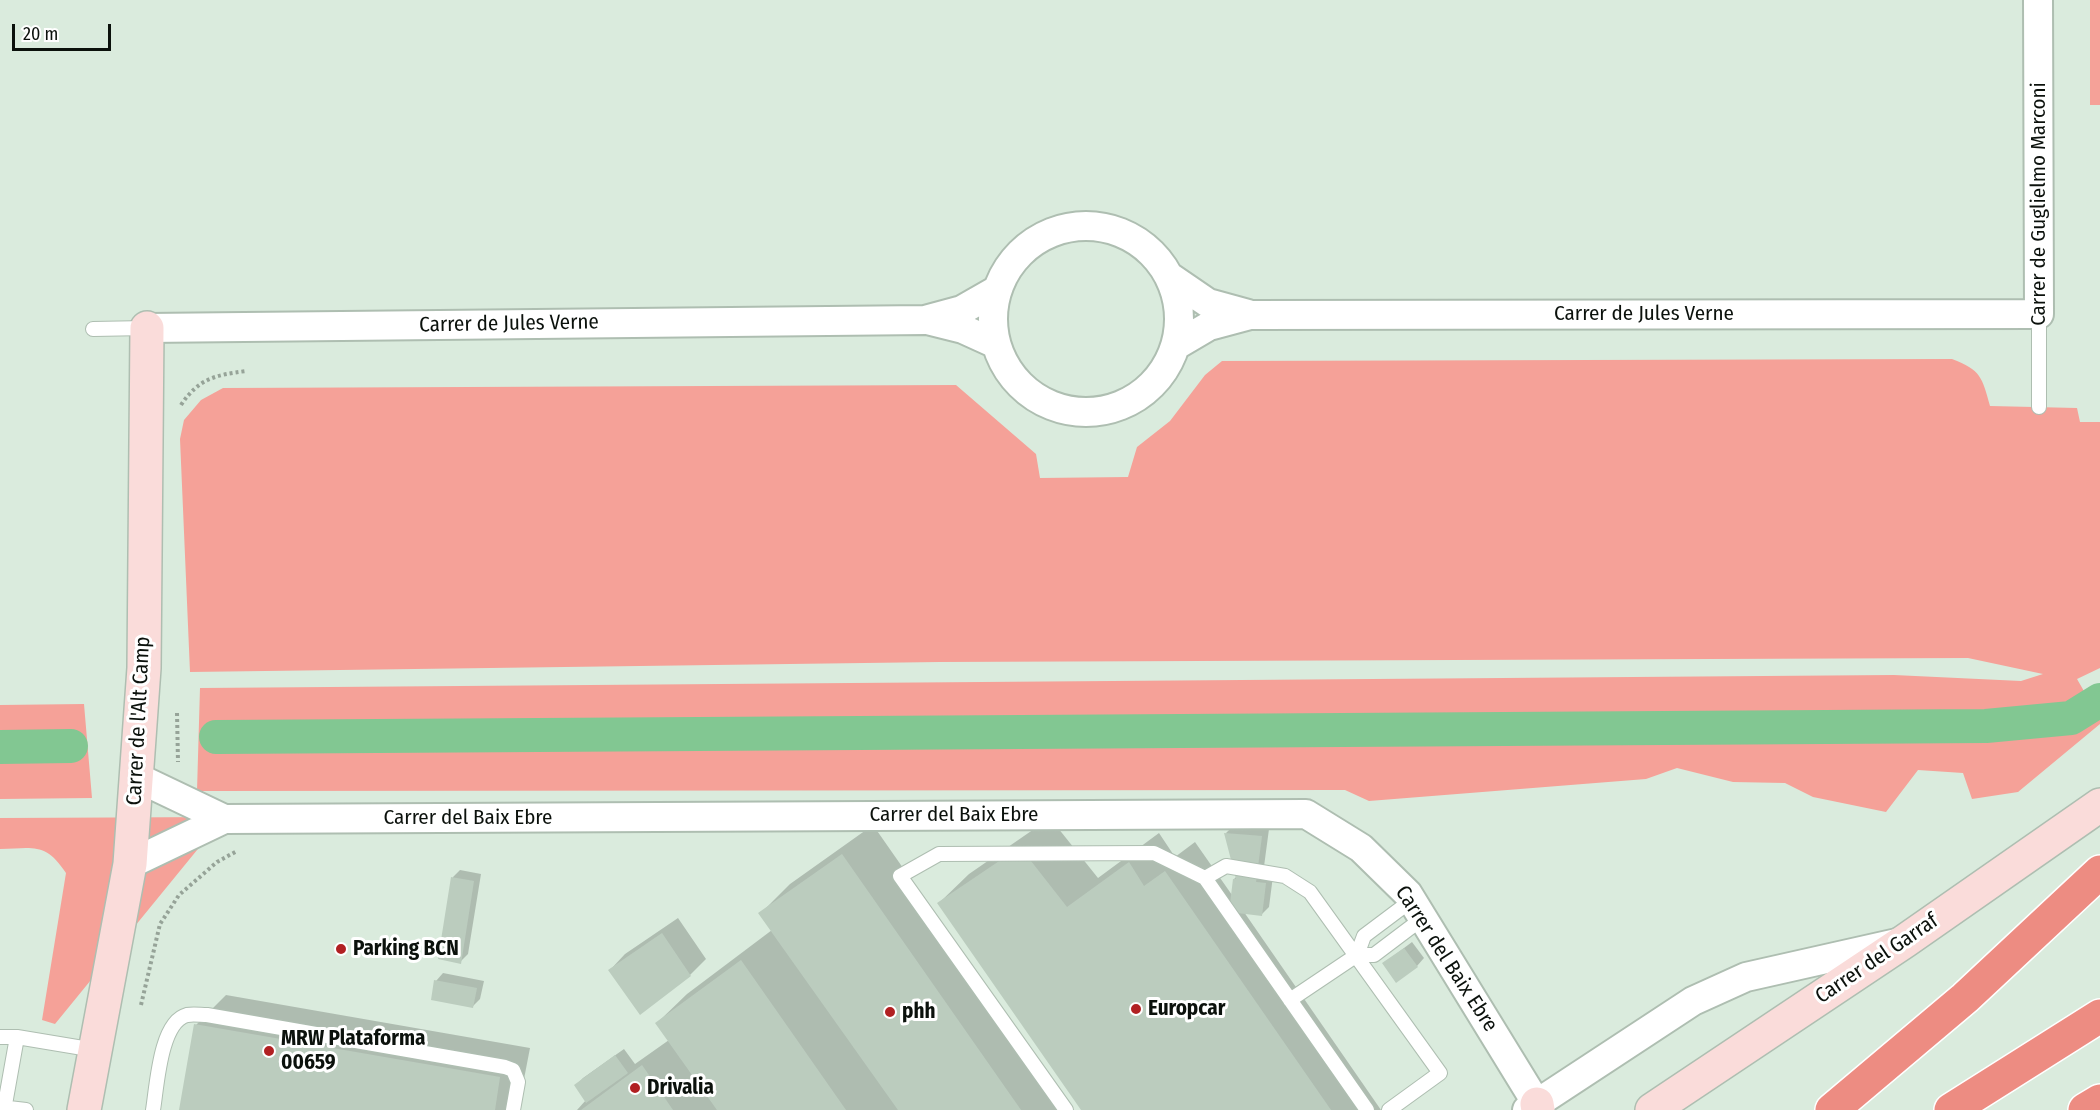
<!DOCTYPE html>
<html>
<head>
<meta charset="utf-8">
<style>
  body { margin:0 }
  #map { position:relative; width:2100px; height:1110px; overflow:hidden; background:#daebdd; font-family:"Fira Sans Condensed",sans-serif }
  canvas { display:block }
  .scale { position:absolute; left:12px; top:24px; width:99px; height:27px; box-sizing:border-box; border:3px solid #0b110c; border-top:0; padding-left:8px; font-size:18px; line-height:21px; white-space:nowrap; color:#0b110c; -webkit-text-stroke:4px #fff; paint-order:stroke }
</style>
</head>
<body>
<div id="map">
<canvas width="2100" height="1110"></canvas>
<div class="scale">20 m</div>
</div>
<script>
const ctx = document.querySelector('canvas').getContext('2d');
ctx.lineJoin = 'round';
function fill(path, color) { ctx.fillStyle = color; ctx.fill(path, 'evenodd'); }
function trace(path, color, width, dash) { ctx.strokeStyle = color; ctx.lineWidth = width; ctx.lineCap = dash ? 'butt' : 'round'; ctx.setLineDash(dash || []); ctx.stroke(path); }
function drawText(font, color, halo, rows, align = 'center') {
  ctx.font = font + ' "Fira Sans Condensed",sans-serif'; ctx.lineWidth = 6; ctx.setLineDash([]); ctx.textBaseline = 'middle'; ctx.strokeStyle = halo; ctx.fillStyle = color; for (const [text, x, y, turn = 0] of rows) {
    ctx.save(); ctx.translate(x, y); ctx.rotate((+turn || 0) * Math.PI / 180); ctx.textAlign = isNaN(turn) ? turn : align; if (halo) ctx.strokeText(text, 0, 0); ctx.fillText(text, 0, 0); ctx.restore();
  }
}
const green = new Path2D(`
  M2090,0H2100V105H2090Z
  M1952,359C1981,370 1982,377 1990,406L2077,408L2080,422H2100V668L2077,679L2100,719V724L2018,792L1972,799L1963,773L1918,770L1886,812L1813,797L1785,783L1733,782L1677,768L1646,779L1369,801L1345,790L197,791L200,688L1894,675L2021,681L2043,674L1968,658L939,662L190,672L180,439L184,420L201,400L223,388L956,385L1036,454L1040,478L1128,477L1137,447L1170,421L1205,375L1222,361Z
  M84,704L92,798L0,799V705Z
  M224,817L55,1024L42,1020L66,873C46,842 33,848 0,849V818Z`);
const shadow = new Path2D(`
  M1050,818L1098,878L1159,833L1175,857L1195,842L1232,895L1234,879L1237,876L1226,833L1233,826L1269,829L1263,874L1273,876L1269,907L1261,915L1244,912L1381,1110H1083L939,903L969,874Z
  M873,825L1072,1110H577L586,1100L576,1085L583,1078L624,1049L635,1064L669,1040L657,1023L687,994L772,930L760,914L790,884Z
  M460,870L481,874L468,954L460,962L453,877Z
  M678,918L706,959L690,975L610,970L625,954Z
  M1412,942L1424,958L1417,966L1384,963Z
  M443,973L484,981L480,999L473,1006L436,981Z
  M226,995L530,1048L518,1110H181L196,1025Z`);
const canal = new Path2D(`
  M216,737L1986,726L2071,718L2100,700
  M0,747L71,746`);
const building = new Path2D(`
  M1224,833L1262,836L1256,882L1266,883L1262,916L1229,912L1233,879H1236Z
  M1020,847L1067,907L1129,862L1144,886L1165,871L1331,1110H1081L937,903Z
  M842,854L1021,1110H898L758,913Z
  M451,877L474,881L461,964L438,959Z
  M662,933L691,976L640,1015L608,970Z
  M1404,948L1418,967L1396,983L1382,963Z
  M741,960L846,1110H717L655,1023Z
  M434,980L477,988L473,1008L431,1000Z
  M194,1024L500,1077L495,1110H179Z
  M615,1055L628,1073L586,1103L574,1085Z
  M642,1065L673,1110H581Z`);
const path = new Path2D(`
  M181,405C199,378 216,375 246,371
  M177,713L178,762
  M141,1005L160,924L179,895L217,862L237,851`);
const lane = new Path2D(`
  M93,329L147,328
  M2039,407V314
  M1205,878L1226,866L1285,876L1310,892L1440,1073L1389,1110
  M1357,955L1364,936L1412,900
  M1290,1000L1357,955H1374L1423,918
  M0,1037H17
  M0,1107L26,1110
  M4,1110L17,1037L95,1050
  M153,1110C157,1086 160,1022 187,1015C193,1014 201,1015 207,1015L505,1067L513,1070L518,1082L513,1110
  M1066,1110L900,876L939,854L1154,853L1205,878L1367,1110`);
const street = new Path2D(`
  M993 319a93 93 0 1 1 186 0a93 93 0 1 1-186 0Z
  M1170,277L1208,303L1248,314
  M927,320L963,329L996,344
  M147,328L925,320L962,310L997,290
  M1175,346L1209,326L1250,315L2039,314L2038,0
  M136,777L224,819
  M130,864L224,819L1306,814L1361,848L1408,894L1537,1104
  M1527,1110L1693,1001L1746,977L1897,943`);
const secondary = new Path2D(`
  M1537,1104L1538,1110
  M84,1110L130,864L144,668L147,328
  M1652,1110L1905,941L2100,805`);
const highway = new Path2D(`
  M1832,1110L1965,998L2100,872
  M1951,1110L2100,1016
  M2085,1110L2100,1101`);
const markers = [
  [341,949,6,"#b12022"],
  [1136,1009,6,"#b12022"],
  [890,1012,6,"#b12022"],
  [269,1051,6,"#b12022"],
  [635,1088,6,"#b12022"]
];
const streetNames = [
  ["Carrer de Guglielmo Marconi",2039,204,-90],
  ["Carrer de Jules Verne",1644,314],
  ["Carrer de Jules Verne",509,324,-1],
  ["Carrer de l'Alt Camp",139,721,-87],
  ["Carrer del Baix Ebre",954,815],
  ["Carrer del Baix Ebre",468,818],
  ["Carrer del Baix Ebre",1446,959,57],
  ["Carrer del Garraf",1877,959,-34]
];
const poiNames = [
  ["Parking BCN",353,949],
  ["Europcar",1148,1009],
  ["phh",902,1012],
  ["MRW Plataforma",281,1039],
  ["00659",281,1063],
  ["Drivalia",647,1088]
];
fill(green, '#f5a198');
fill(shadow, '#0003');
trace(canal, '#82c792', 34);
fill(building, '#bbccbe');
trace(lane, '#aebeb1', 16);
trace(street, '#aebeb1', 32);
trace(secondary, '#aebeb1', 36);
trace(highway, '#fff', 36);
trace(path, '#96a398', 4, [3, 3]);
trace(lane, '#fff', 14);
trace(street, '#fff', 28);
trace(secondary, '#fadcda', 33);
trace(highway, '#ed8c82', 33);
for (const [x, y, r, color] of markers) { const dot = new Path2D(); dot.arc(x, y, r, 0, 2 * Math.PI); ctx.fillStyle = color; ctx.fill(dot); trace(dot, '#fff', 2); }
drawText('21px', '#0b110c', '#fff', streetNames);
drawText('bold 21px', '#0b110c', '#fff', poiNames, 'left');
</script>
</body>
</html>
